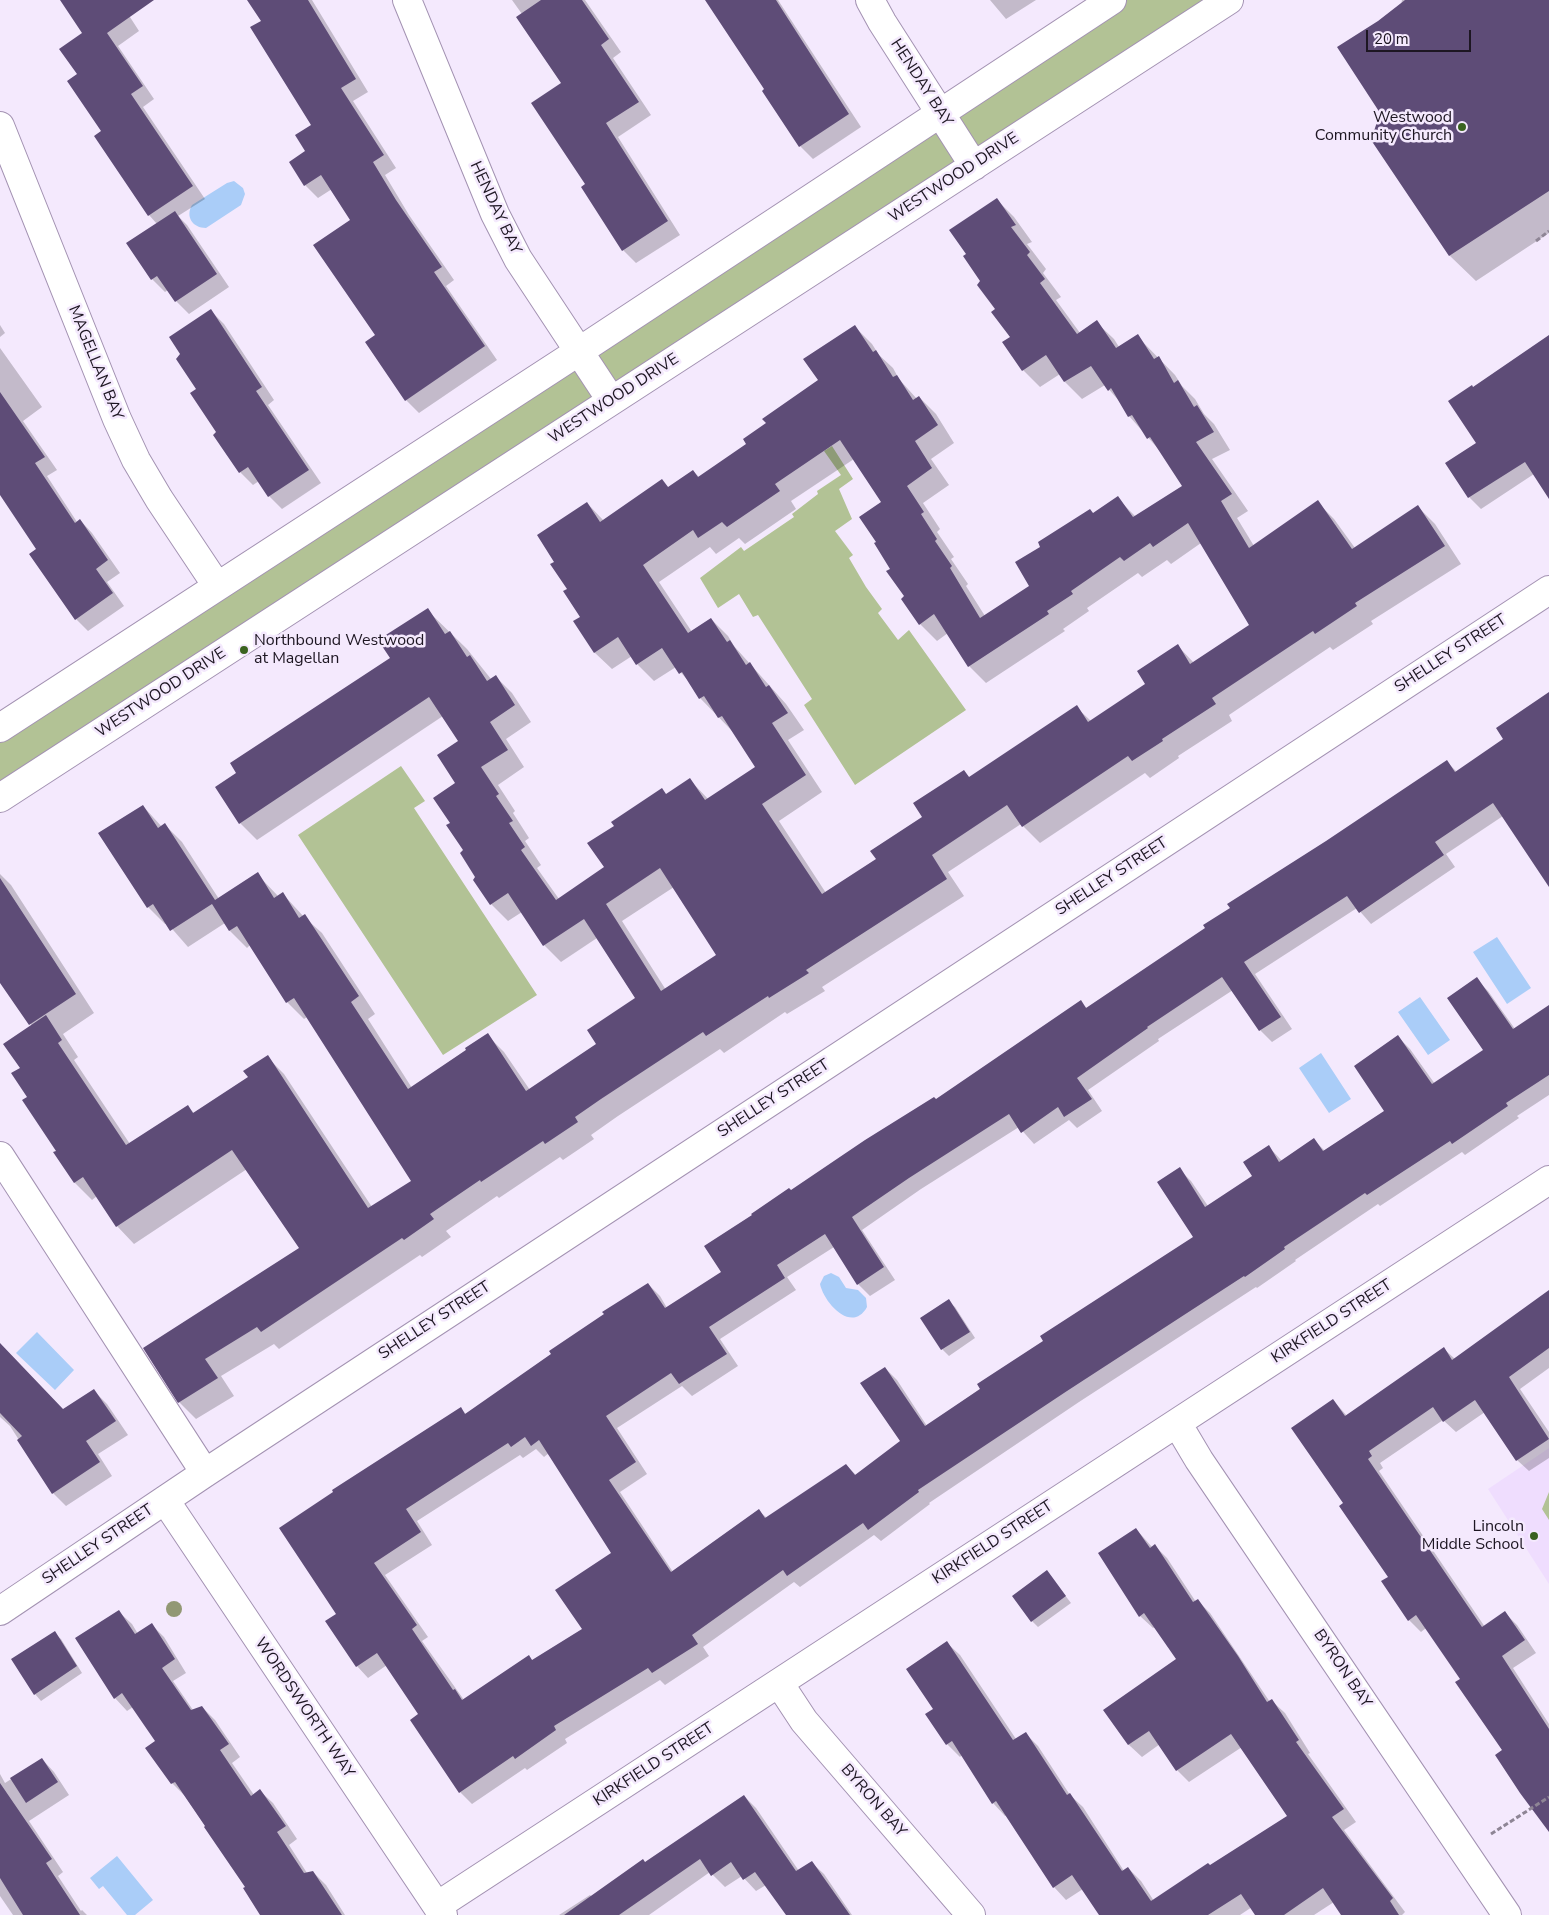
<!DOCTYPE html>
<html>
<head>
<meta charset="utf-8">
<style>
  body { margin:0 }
  #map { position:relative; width:1549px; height:1915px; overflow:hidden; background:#f4e9fd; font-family:"Nunito Sans",sans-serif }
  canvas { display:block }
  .scale { position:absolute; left:1366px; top:30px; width:105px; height:22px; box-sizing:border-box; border:2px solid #1d1622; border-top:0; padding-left:6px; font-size:15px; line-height:18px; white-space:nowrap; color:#1d1622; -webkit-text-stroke:4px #f4e9fd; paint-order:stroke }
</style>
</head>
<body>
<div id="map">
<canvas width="1549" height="1915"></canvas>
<div class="scale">20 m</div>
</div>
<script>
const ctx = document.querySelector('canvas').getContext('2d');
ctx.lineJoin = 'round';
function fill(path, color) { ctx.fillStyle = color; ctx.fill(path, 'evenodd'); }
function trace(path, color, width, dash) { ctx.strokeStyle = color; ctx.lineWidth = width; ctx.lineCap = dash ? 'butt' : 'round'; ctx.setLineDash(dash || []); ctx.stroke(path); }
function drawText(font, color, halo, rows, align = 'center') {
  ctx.font = font + ' "Nunito Sans",sans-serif'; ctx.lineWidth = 5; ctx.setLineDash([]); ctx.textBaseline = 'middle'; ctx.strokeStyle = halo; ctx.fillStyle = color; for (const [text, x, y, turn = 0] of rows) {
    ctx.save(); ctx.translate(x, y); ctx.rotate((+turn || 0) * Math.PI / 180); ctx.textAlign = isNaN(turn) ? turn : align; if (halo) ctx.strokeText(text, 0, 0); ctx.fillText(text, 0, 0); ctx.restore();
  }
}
const built = new Path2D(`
  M1549,1448V1584L1488,1489Z`);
const green = new Path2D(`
  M1112,0H1229L0,798V728Z
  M832,446L853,479L839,489L852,519L835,531L853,555L849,558L866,587L882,609L878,613L898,640L909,630L966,710L855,785L804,705L812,699L758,615L753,617L739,594L718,608L700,578L741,547L744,551L794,517L792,514L818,494L817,491L841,475L824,451Z
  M401,766L425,801L414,808L537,995L443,1055L298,835Z
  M1549,1492V1520L1542,1509Z`);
const water = new Path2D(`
  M234,181L243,188L245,194L241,205L206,228C193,228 185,217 192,205L227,183Z
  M1497,937L1531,988L1507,1004L1473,952Z
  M1420,997L1450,1040L1428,1055L1398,1012Z
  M1321,1053L1351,1099L1329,1113L1299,1068Z
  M831,1273L839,1277L846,1288L858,1290L866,1298L867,1307C852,1334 824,1303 820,1284L824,1276Z
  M37,1332L74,1370L55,1390L16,1353Z
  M117,1856L153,1900L135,1915H127L103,1886L99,1889L90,1878Z`);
const shadow = new Path2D(`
  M62,0H119L139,31L118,46L154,99L143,107L205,199L178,216L187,225L229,287L189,314L176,301L168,290L165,292L152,279L157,224L149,215L103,131L79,75L84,33Z
  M249,0H312L368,92L353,101L396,168L385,175L409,215L454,280L446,286L497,360L419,413L406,400L366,343L377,335L351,220L332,189L318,198L305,185L307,152L312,126L263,21Z
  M512,0H585L621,52L613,58L651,115L618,137L680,235L636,263L623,250L587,185L563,83L522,14Z
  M706,0H778L861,127L813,159L800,146L766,90Z
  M990,0H1036L1006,19Z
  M1402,0H1549V233L1476,281L1450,256L1372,140L1381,113L1379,22L1401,5Z
  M997,200L1014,217L1032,242L1027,244L1046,269L1043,273L1061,297L1056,300L1080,333L1096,322L1114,339L1119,347L1137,336L1175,375L1182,386L1195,399L1204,414L1214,424L1230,450L1212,459L1248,511L1237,518L1254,546L1317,502L1334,519L1355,548L1418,507L1435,524L1461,564L1371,621L1373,624L1333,650L1330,647L1229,715L1232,721L1178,756L1179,758L1150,778L1145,773L1040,843L1021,824L948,872L964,896L822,987L825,991L787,1014L785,1012L724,1053L720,1049L618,1116L591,1135L594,1139L563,1160L560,1157L499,1198L497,1196L446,1231L451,1237L422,1257L420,1255L279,1349L274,1344L221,1376L234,1396L196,1419L179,1402L145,1348L301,1248L247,1169L134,1244L117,1226L97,1196L92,1200L75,1183L55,1153L57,1151L29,1097L21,1068L32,1026L0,981V874L11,885L94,1013L63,1034L78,1057L74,1060L130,1144L188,1107L194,1113L249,1078L267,1057L284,1074L372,1207L413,1181L307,1017L304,1019L287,1002L250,945L247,948L230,931L225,923L188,947L167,923L165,924L148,907L100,833L143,806L162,827L165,825L182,842L219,899L257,874L278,896L282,893L304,917L322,933L375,1014L368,1019L412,1088L487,1035L504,1052L530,1090L598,1044L636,999L597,938L561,962L544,945L522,912L508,921L491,904L475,880L477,877L451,824L460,742L443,716L257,840L240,823L238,773L391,658L427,610L467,649L491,679L495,676L512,693L531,722L506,739L524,767L498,785L515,811L513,813L529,838L525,841L541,865L537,868L559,899L606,867L667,795L690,780L709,800L756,767L734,733L700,698L692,685L676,667L654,681L637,664L632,656L612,669L594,652L581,617L556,562L587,503L604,521L662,481L669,488L693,471L699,477L748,444L767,424L820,381L855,327L872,344L879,355L893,368L899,379L917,399L919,397L936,414L954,443L931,459L949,485L923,503L940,529L937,532L954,557L951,559L968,584L966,586L985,616L1031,587L1093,514L1117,498L1136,517L1183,486L1161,452L1129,416L1120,402L1105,385L1082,399L1065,382L1060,374L1040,387L1023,370L1011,337L982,281ZM854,459L882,502L878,542L905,596L903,599L920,624L937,641L948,633L969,666L986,683L1065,631L1063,629L1089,611L1087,608L1138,573L1142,577L1167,560L1171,564L1201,543L1251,625L1194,663L1178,646L1147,684L1091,721L1076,707L970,778L964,772L924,817L877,859L826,893L779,821L822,792L788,740L804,730L786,704L734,646L728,636L711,619L692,632L659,582L710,547L716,554L739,538L745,544L796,509L791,501ZM674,887L718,955L666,990L622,921Z
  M211,311L224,324L274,400L268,405L321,483L282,509L269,496L259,481L253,485L240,472L218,432L182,354Z
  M0,325L5,333L0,337Z
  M1549,342V494L1534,474L1481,509L1469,497L1477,443L1474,388Z
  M0,348L42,407L23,421L57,470L47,476L77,522L80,520L92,533L120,573L107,582L124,606L88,631L76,619L38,550L0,493Z
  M1549,694V884L1503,816L1446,854L1455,867L1371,924L1357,908L1255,974L1292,1029L1272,1042L1260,1030L1233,990L1158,1039L1159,1041L1088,1090L1102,1111L1077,1128L1069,1120L1034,1144L1019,1127L921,1189L862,1230L895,1280L870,1296L858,1284L834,1247L787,1277L796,1290L720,1339L738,1366L692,1396L682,1386L617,1428L647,1474L620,1492L673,1572L759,1511L767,1518L846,1465L857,1476L901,1442L885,1368L897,1380L927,1426L1195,1238L1179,1169L1191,1181L1208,1206L1254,1177L1269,1147L1282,1161L1314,1140L1325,1151L1386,1112L1398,1037L1410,1049L1435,1084L1485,1050L1476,979L1488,991L1515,1029L1549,1007V1095L1517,1116L1519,1118L1465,1155L1462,1152L1380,1206L1378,1204L1295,1260L1296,1261L1257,1288L1256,1287L1079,1402L929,1503L930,1504L881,1541L874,1535L800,1587L794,1582L703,1647L709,1656L665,1685L660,1680L565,1739L567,1743L527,1770L525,1768L472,1804L460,1792L420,1715L387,1665L368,1678L357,1666L338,1614L461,1409L467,1415L648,1284L660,1296L667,1308L723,1272L791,1192L936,1101L1080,1002L1088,1009L1207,929L1327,842L1447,762L1457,772L1505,740ZM536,1449L544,1457L549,1453L613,1553L583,1630L533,1661L529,1657L464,1700L422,1641L428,1637L385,1575L432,1545L417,1521L520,1455L523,1458Z
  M1549,1292V1368L1520,1389L1549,1432V1458L1529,1471L1517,1460L1485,1412L1456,1432L1443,1420L1380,1463L1383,1468L1379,1471L1485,1627L1505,1613L1517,1625L1536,1653L1513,1668L1549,1724V1831L1461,1679L1426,1628L1421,1632L1409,1620L1389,1577L1344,1504L1333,1400L1347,1416L1444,1349L1455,1359Z
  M948,1301L955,1307L975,1338L949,1356L942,1349L922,1318Z
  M0,1344L64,1411L94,1391L107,1404L128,1435L98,1454L112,1476L66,1506L53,1493L10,1426L0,1417Z
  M1136,1529L1152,1547L1155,1546L1167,1558L1196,1602L1198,1601L1210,1613L1270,1702L1272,1701L1285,1713L1310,1753L1308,1754L1356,1822L1344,1830L1405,1912L1402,1915H1343L1334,1902L1314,1915H1257L1252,1907L1240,1915H1100L1083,1889L1066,1900L1054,1887L1007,1815L1005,1816L993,1803L962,1755L960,1757L947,1744L927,1714L934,1709L947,1643L960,1655L1016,1739L1025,1733L1038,1746L1070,1795L1083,1807L1124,1871L1128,1868L1141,1881L1154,1901L1289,1817L1242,1747L1189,1782L1177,1770L1160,1744L1142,1757L1129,1745L1105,1710L1178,1660L1155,1627L1153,1628L1140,1616Z
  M1047,1572L1071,1603L1038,1627L1032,1621Z
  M119,1612L132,1624L138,1634L152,1625L164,1637L186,1673L173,1681L193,1710L202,1707L215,1720L240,1757L232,1763L254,1795L260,1791L273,1803L297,1839L289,1845L307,1873L313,1872L326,1885L345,1915H262L247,1888L185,1796L172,1783L157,1741L133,1707L127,1711L115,1698Z
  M54,1633L61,1639L82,1673L41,1701L35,1694Z
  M42,1759L54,1772L69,1795L29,1821L63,1872L58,1876L81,1911L82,1910L87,1915H13L0,1896V1774L5,1783Z
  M744,1796L756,1808L799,1871L811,1862L824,1874L852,1915H788L766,1885L756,1891L742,1876L725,1887L710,1872L649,1915H559L590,1895L592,1897L645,1863Z`);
const building = new Path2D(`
  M60,0H154L107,33L143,86L131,94L193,186L148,216L94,136L101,131L67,81L77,74L59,49L82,33Z
  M247,0H308L356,79L341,88L384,155L373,162L396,200L442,267L434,272L485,346L405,401L365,342L375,335L313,245L350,220L321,175L304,186L289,162L305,151L295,135L311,125L250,27L261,21Z
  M541,0H582L609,39L601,45L639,102L606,123L668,221L622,251L581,187L585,184L531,103L561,83L516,17Z
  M705,0H776L849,114L799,147L762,91L764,89Z
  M1405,0H1549V191L1449,256L1371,140L1380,113L1337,47L1378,21Z
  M997,198L1016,225L1011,227L1030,252L1027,255L1045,279L1040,283L1077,334L1097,320L1116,348L1138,334L1154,359L1159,356L1174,383L1178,380L1194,407L1197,405L1214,432L1196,442L1232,494L1221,501L1249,548L1318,500L1352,549L1418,505L1445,546L1355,603L1357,606L1315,634L1313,631L1212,698L1216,704L1162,739L1163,741L1132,761L1128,756L1022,827L1007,805L932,855L947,879L806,970L809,973L769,998L768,996L706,1036L703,1032L601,1099L575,1117L578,1122L545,1144L543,1141L481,1182L480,1180L430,1214L434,1219L404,1240L402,1238L261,1332L257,1327L205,1359L218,1378L178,1403L143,1348L299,1248L232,1150L116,1227L83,1177L74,1183L53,1152L56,1151L22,1100L27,1097L11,1073L20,1068L3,1044L46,1015L62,1040L58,1043L126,1145L188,1105L193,1113L248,1077L243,1071L268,1055L368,1208L411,1181L294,998L286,1003L237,926L229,931L212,904L170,931L153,904L147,908L98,833L143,805L158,828L165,823L215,900L258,872L274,898L283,892L299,918L305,914L359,996L351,1002L408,1089L466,1050L465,1048L488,1033L526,1091L596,1044L587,1030L635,998L584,919L543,946L508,893L490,905L473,880L475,877L460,853L463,850L446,825L450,823L433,798L455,783L437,755L458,741L429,697L239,824L215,787L236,773L230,763L390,658L378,640L428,608L445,634L450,631L467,657L470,655L487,681L496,675L515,705L490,722L508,750L481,767L499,794L496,796L513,821L509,823L525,847L521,850L556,900L604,867L587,843L614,826L611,822L662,788L666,794L690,778L705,800L755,767L722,716L718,718L704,696L699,699L682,672L679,674L662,648L636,665L618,637L594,653L573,621L580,617L563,591L567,589L550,564L554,562L537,535L587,502L600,522L662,479L668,487L693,470L698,477L746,444L743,439L766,423L762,419L818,380L803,359L855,325L873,352L876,350L893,377L897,375L913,400L919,396L938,425L915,441L932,468L907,486L924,512L921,514L937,539L935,541L952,566L950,568L980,618L1029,586L1015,562L1040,547L1038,542L1090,509L1093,513L1118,496L1133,517L1182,486L1150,437L1147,439L1132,415L1128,417L1111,388L1108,391L1091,366L1064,382L1046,355L1022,371L1002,342L1010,337L991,312L995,309L977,285L980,281L963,256L966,254L949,230ZM840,440L881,502L859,517L876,542L874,543L890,569L886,571L904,596L901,599L919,625L934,614L968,667L1049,614L1047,611L1073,594L1071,591L1120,557L1124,561L1150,543L1153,547L1188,523L1249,625L1190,664L1178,644L1137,671L1145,684L1088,722L1077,705L969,777L964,770L913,803L922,817L870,851L876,859L822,894L762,804L806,775L772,723L788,713L769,685L766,687L750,662L746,665L730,640L727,642L711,618L688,633L643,565L693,530L698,538L722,522L727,527L780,491L775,484ZM660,868L716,955L661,991L606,904Z
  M175,211L217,274L175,302L157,276L151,280L126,243Z
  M211,309L262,387L256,391L309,470L268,497L248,467L239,473L213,435L216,432L190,393L196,389L176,359L180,354L169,337Z
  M1549,335V499L1525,462L1468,498L1445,463L1476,443L1448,401L1472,385L1473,387Z
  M0,392L45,457L35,463L75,523L80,519L108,560L96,569L113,593L75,620L29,554L36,549L0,495Z
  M1549,692V887L1493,803L1435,842L1444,855L1359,913L1347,896L1244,962L1281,1017L1259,1031L1222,977L1147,1027L1148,1028L1077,1078L1092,1099L1064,1117L1058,1107L1021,1133L1009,1114L909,1178L852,1217L884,1267L857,1285L825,1234L777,1265L785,1278L709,1327L727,1354L679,1384L671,1373L606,1416L636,1462L609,1480L671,1572L759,1509L765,1518L846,1464L855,1475L900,1441L860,1383L885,1367L925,1426L980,1389L977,1384L1043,1341L1040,1336L1193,1237L1157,1182L1180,1167L1205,1207L1252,1176L1243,1162L1269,1145L1279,1162L1314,1138L1323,1151L1384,1111L1354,1066L1398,1035L1432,1084L1483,1050L1447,998L1477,977L1513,1029L1549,1005V1075L1506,1103L1508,1106L1452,1144L1450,1141L1367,1195L1365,1193L1284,1247L1285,1249L1245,1277L1244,1276L1067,1391L918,1490L919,1492L868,1530L863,1523L787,1576L783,1570L692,1635L698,1644L652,1673L648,1668L554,1726L556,1730L515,1759L513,1756L459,1793L410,1720L418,1714L377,1653L356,1667L325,1621L336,1614L279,1528L333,1492L332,1490L461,1407L465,1414L551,1354L549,1351L604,1314L602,1312L648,1283L665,1308L721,1272L704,1246L752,1215L751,1214L789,1188L791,1190L865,1140L934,1097L936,1099L1081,1000L1086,1008L1205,928L1203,925L1230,908L1227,904L1326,841L1447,760L1455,772L1503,739L1496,728ZM525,1437L531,1446L539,1440L611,1553L555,1590L582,1629L532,1660L529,1655L462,1700L455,1689L453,1690L412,1629L417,1625L374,1563L421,1532L406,1509L508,1443L511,1447Z
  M0,878L76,994L29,1025L0,983Z
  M1549,1290V1348L1509,1377L1549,1439L1516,1461L1475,1400L1443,1422L1433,1407L1369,1451L1372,1456L1368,1459L1482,1627L1505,1611L1525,1640L1502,1656L1549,1729V1832L1520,1793L1495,1755L1502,1750L1455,1682L1460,1679L1416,1615L1408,1621L1381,1581L1388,1577L1339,1506L1343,1503L1291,1428L1333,1399L1345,1416L1444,1347L1452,1360Z
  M949,1299L970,1332L941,1350L920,1318Z
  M0,1343L63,1409L94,1389L116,1421L86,1441L100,1462L52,1494L17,1440L22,1436L0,1413Z
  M1136,1528L1150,1548L1155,1544L1193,1602L1198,1599L1238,1656L1267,1702L1272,1699L1299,1740L1296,1742L1344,1809L1332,1817L1393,1898L1390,1901L1399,1915H1341L1323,1888L1284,1915H1255L1241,1894L1208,1915H1099L1072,1875L1053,1888L996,1801L992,1804L952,1741L946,1745L925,1714L933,1709L906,1669L947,1641L1013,1740L1026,1732L1067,1795L1070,1793L1122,1871L1128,1867L1151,1901L1208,1863L1210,1865L1287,1816L1231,1734L1176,1771L1149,1731L1128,1745L1103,1710L1176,1659L1144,1613L1139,1617L1098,1553Z
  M1047,1570L1066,1596L1031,1622L1012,1596Z
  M119,1610L135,1634L152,1623L175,1659L162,1668L191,1710L202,1706L229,1744L220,1750L251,1796L260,1789L286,1826L277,1832L304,1873L313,1871L342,1915H260L243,1888L245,1887L204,1827L205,1826L175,1782L171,1784L145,1748L155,1741L122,1693L114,1699L75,1638Z
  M55,1631L77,1666L34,1695L11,1659Z
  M42,1758L58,1782L26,1803L10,1778Z
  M0,1783L52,1859L46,1863L80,1915H23L0,1878Z
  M744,1795L796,1871L812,1861L850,1915H786L755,1872L743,1880L731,1862L711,1876L700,1859L619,1915H564L643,1859L645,1862Z`);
const path = new Path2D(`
  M1536,241L1549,231
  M1491,1834L1549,1797`);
const minor = new Path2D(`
  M407,0L495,214L518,259L611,400
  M870,0L882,22L974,166
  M0,126L117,419L136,460L159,499L217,586
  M0,728L578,352L1112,0
  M0,798L1229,0
  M0,1156L205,1473
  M1177,1423L1199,1460L1507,1915
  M165,1500L443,1915
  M0,1611L205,1473L1549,590
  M779,1683L804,1721L971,1915
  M437,1906L1549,1180`);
const trees = [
  [174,1609]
];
const markers = [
  [1462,127,5,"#3a631f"],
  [244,650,5,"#3a631f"],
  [1534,1536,5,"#3a631f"]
];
const streetNames = [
  ["HENDAY BAY",921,83,57],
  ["WESTWOOD DRIVE",954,178,-33],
  ["HENDAY BAY",495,208,65],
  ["MAGELLAN BAY",95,363,68],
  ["WESTWOOD DRIVE",614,399,-33],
  ["SHELLEY STREET",1451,654,-33],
  ["WESTWOOD DRIVE",161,693,-33],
  ["SHELLEY STREET",1112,877,-33],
  ["SHELLEY STREET",774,1099,-33],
  ["SHELLEY STREET",435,1321,-33],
  ["KIRKFIELD STREET",1332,1322,-33],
  ["KIRKFIELD STREET",993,1543,-33],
  ["SHELLEY STREET",98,1545,-34],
  ["BYRON BAY",1342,1669,56],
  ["WORDSWORTH WAY",304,1708,56],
  ["KIRKFIELD STREET",654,1765,-33],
  ["BYRON BAY",873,1801,49]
];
const poiNames = [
  ["Westwood",1452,118],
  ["Community Church",1452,136],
  ["Northbound Westwood",254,641,"left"],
  ["at Magellan",254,659,"left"],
  ["Lincoln",1524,1527],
  ["Middle School",1524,1545]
];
fill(built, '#efddfe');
fill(green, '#b2c295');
fill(water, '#aacdf8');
fill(shadow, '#0003');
fill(building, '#5e4c77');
trace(minor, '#a392b2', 30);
trace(path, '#8e8595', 3, [5, 2.5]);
trace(minor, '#fff', 28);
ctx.fillStyle = '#929874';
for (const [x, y] of trees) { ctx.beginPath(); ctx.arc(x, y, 8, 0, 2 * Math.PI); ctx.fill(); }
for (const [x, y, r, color] of markers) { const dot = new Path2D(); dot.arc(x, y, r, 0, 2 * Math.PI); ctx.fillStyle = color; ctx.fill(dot); trace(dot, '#f4e9fd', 2); }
drawText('16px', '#1d1622', '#f4e9fd', streetNames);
drawText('16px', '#1d1622', '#f4e9fd', poiNames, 'right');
</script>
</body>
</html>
